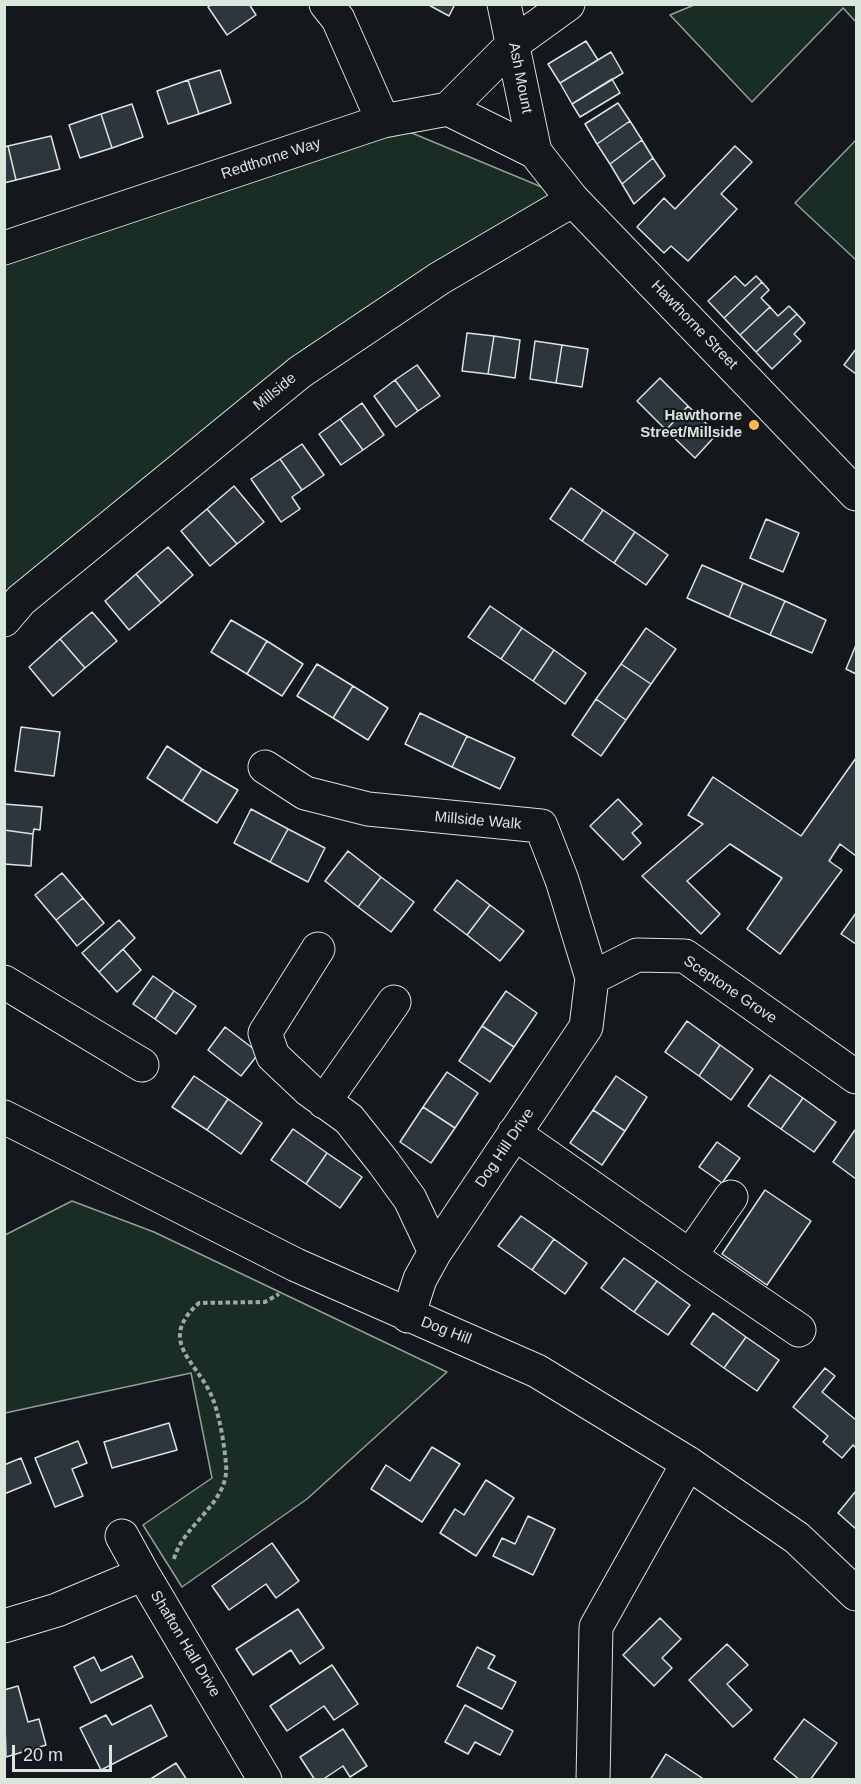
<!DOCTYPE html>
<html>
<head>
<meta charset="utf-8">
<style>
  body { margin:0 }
  #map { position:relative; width:861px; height:1784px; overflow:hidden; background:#14181c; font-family:Helvetica,sans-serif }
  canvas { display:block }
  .frame { position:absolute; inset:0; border:6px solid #d8e6dc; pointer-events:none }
  .scale { position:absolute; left:12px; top:1745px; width:100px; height:27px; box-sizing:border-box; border:3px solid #d8e6dc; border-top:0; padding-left:8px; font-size:18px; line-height:21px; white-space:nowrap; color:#d8e6dc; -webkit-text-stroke:4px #14181c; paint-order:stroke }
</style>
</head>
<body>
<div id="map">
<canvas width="861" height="1784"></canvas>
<div class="frame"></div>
<div class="scale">20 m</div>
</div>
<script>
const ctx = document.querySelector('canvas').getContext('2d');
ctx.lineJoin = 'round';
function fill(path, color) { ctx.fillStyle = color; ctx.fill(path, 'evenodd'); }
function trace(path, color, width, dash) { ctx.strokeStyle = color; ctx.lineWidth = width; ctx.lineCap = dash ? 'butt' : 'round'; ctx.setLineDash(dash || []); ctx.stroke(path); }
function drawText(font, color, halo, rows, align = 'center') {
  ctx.font = font + ' Helvetica,sans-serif'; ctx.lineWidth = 4.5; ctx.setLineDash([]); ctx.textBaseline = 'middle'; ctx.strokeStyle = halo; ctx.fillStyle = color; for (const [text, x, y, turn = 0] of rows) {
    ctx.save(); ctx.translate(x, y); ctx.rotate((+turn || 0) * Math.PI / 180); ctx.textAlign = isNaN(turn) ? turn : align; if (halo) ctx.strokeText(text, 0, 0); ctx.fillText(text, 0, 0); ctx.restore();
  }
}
const green = new Path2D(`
  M694,5H856V22L843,8L752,102L670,15Z
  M383,121L573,200L440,278L5,620V248Z
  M856,140V260L795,203Z
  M72,1201L154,1232L447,1372L307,1499L182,1587L143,1525L212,1478L191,1373L5,1413V1235Z`);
const building = new Path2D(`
  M212,4H249L256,15L227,35L208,7Z
  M427,4H455L449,16Z
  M586,41L598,60L560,83L548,64Z
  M611,52L623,73L572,104L560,83Z
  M220,70L231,103L199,114L188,80Z
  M612,79L620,93L580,117L572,104Z
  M188,80L199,114L168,124L157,91Z
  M618,103L630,121L597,144L585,124Z
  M132,104L143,137L112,148L101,114Z
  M101,114L112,148L80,158L69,125Z
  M630,121L642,140L610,164L597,144Z
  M51,136L60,169L16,180L8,146Z
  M642,140L653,158L622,184L610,164Z
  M8,146L16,180L4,183V147Z
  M735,146L752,162L721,194L737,209L688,261L671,246L664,253L637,227L664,198L675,209Z
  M653,158L665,176L634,204L622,184Z
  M735,276L745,286L756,276L762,282L724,318L708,301Z
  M762,282L769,290L761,298L770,307L740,335L724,318Z
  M789,306L797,314L756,352L740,335L770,307L778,316Z
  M797,314L805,323L794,334L801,341L772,369L756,352Z
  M467,333L494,336L488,374L462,371Z
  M494,336L520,340L515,378L488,374Z
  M535,341L562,345L556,383L530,379Z
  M562,345L588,349L582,387L556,383Z
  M856,349V374L844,365Z
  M417,365L440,396L418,411L395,380Z
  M660,378L688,406L666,430L637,401Z
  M395,380L418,411L396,427L374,396Z
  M362,403L384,435L363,450L340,419Z
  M688,406L717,434L695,458L666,430Z
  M340,419L363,450L341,465L319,434Z
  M302,444L324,475L302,490L280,459Z
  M280,459L302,490L292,497L300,509L281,522L251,479Z
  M234,486L264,522L237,544L207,509Z
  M571,488L603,510L582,541L550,519Z
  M207,509L237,544L210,566L181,531Z
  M603,510L635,532L614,563L582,541Z
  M766,519L799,533L783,572L750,558Z
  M635,532L668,555L646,585L614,563Z
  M168,547L193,575L161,603L136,574Z
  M702,565L743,583L729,617L687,598Z
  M136,574L161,603L129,630L105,601Z
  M743,583L785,601L770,635L729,617Z
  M785,601L826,620L812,653L770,635Z
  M490,606L522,628L501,659L468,637Z
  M92,612L117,641L85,668L60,639Z
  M231,620L267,641L247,674L211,652Z
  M522,628L554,650L533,681L501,659Z
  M646,628L676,649L651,684L621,664Z
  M60,639L85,668L53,696L29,667Z
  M267,641L303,664L282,696L247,674Z
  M856,645V674L846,669Z
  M554,650L586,673L565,704L533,681Z
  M317,664L353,686L333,718L297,696Z
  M621,664L651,684L626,720L596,699Z
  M353,686L388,708L368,740L333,718Z
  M596,699L626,720L601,756L572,735Z
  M420,713L467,736L452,767L405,744Z
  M21,727L60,732L54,776L15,771Z
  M467,736L515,758L500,789L452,767Z
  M167,746L202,769L182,801L147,778Z
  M856,758V856L840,844L829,861L842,870L780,954L747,929L782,878L730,844L687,881L720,914L701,934L642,876L703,824L688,815L713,777L801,836Z
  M202,769L238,790L217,823L182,801Z
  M618,799L642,824L632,833L641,843L623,860L590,826Z
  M4,804L42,807L40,830L34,829L33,834L4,830Z
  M251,809L288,829L270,862L234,843Z
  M288,829L325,848L308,882L270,862Z
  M4,830L33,834L31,866L4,864Z
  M348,851L381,877L358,907L325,881Z
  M62,873L83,898L56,920L35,895Z
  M381,877L414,902L391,932L358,907Z
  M457,880L490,905L467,935L434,910Z
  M83,898L104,923L77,946L56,920Z
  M490,905L524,931L500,961L467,935Z
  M856,913V944L841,934Z
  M119,920L135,938L99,972L82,953Z
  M123,949L141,970L117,992L99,972Z
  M153,976L174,991L155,1019L133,1004Z
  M174,991L196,1006L176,1034L155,1019Z
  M506,991L537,1013L514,1047L482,1026Z
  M687,1021L720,1045L699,1076L665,1052Z
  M482,1026L514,1047L490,1082L459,1061Z
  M225,1027L259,1053L241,1076L208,1050Z
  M720,1045L753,1069L731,1100L699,1076Z
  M447,1072L478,1093L455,1128L423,1107Z
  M770,1075L803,1098L781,1129L748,1106Z
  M194,1076L228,1099L207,1130L172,1107Z
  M616,1076L647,1097L625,1131L593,1110Z
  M803,1098L836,1122L814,1152L781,1129Z
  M228,1099L262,1123L241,1154L207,1130Z
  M423,1107L455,1128L431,1163L400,1142Z
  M593,1110L625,1131L602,1165L570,1143Z
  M293,1129L327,1153L306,1184L271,1160Z
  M855,1130L856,1132V1179L833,1162Z
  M717,1142L740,1158L722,1183L699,1167Z
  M327,1153L362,1177L340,1208L306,1184Z
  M765,1190L811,1221L767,1285L722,1254Z
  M521,1216L554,1239L532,1270L498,1246Z
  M554,1239L587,1263L565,1294L532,1270Z
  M624,1258L657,1281L634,1312L601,1288Z
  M657,1281L690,1305L668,1335L634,1312Z
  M713,1313L746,1337L724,1368L691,1344Z
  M746,1337L779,1360L757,1391L724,1368Z
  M825,1368L835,1376L822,1392L856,1420V1448L853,1445L842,1458L823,1442L828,1436L793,1407Z
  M169,1423L177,1450L112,1468L104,1442Z
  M78,1441L87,1463L72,1469L83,1496L55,1507L35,1458Z
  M432,1447L460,1464L422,1522L371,1489L386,1465L410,1481Z
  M21,1458L31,1483L4,1494V1465Z
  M486,1480L514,1498L476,1556L440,1533L455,1509L464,1515Z
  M856,1491V1529L838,1513Z
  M528,1516L555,1529L533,1575L493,1556L502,1538L515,1544Z
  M272,1543L299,1581L276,1598L266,1584L229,1610L212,1586Z
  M298,1609L324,1648L300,1664L291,1650L253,1675L236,1649Z
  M660,1618L681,1639L662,1658L672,1668L654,1686L623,1655Z
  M727,1644L748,1665L727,1684L752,1710L733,1727L689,1680Z
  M477,1647L495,1656L488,1668L516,1682L502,1709L457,1686Z
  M132,1656L143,1677L91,1703L74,1667L94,1657L101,1671Z
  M332,1665L358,1704L334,1720L324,1706L287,1731L270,1706Z
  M18,1686L28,1722L39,1719L46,1745L6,1757L4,1690Z
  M151,1705L167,1736L101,1770L80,1728L106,1715L112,1725Z
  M465,1705L513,1731L500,1755L475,1742L468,1754L445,1742Z
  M804,1719L837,1743L810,1780H800L774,1759Z
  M343,1729L367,1766L350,1777L343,1766L322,1780H315L300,1757Z
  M666,1754L705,1780H650Z
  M176,1763L187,1780H149Z`);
const path = new Path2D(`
  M174,1559C183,1524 230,1503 226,1464C224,1443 220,1417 212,1397C197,1361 156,1341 199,1303L265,1302L279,1294`);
const minor = new Path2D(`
  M326,4L338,19L383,121
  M504,4L535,152
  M448,109L514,43L568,4
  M4,248L383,121L448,109L535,152L573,200L856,494
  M4,620L21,600L300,372L440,278L573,200
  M265,767L305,793L368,809L541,826L562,880L592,978L586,1027L435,1252L420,1279L408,1316
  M318,949L265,1033L273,1056L309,1090L349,1119L384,1163L410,1199L435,1252
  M592,978L637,955L685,956L856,1077
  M4,982L142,1065
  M324,1102L394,1002
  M4,1117L296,1265L537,1371L688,1463L797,1538L856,1594
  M514,1133L690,1256L731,1197
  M690,1256L799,1330
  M122,1536L143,1574
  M4,1626L57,1610L143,1574L265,1780
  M593,1780L596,1627L688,1463`);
const markers = [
  [754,425,6,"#ffb74d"]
];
const streetNames = [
  ["Ash Mount",520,78,79],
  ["Redthorne Way",271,159,-18],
  ["Hawthorne Street",694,325,46],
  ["Millside",275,392,-39],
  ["Millside Walk",478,821,5],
  ["Sceptone Grove",730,990,34],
  ["Dog Hill Drive",505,1148,-56],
  ["Dog Hill",446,1331,21],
  ["Shafton Hall Drive",185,1644,59]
];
const poiNames = [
  ["Hawthorne",742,416],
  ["Street/Millside",742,433]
];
fill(green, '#1a2d24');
trace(green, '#939e99', 1.5);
fill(building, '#2c363c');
trace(building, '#d8e6dc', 1.5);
trace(minor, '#d8e6dc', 35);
trace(path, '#9da8a2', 4, [4.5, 3]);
trace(minor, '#14181c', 33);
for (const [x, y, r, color] of markers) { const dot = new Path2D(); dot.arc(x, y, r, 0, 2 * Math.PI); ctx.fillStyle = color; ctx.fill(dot); trace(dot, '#14181c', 2); }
drawText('15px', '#d8e6dc', '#14181c', streetNames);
drawText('bold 15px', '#d8e6dc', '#14181c', poiNames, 'right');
</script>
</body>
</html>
